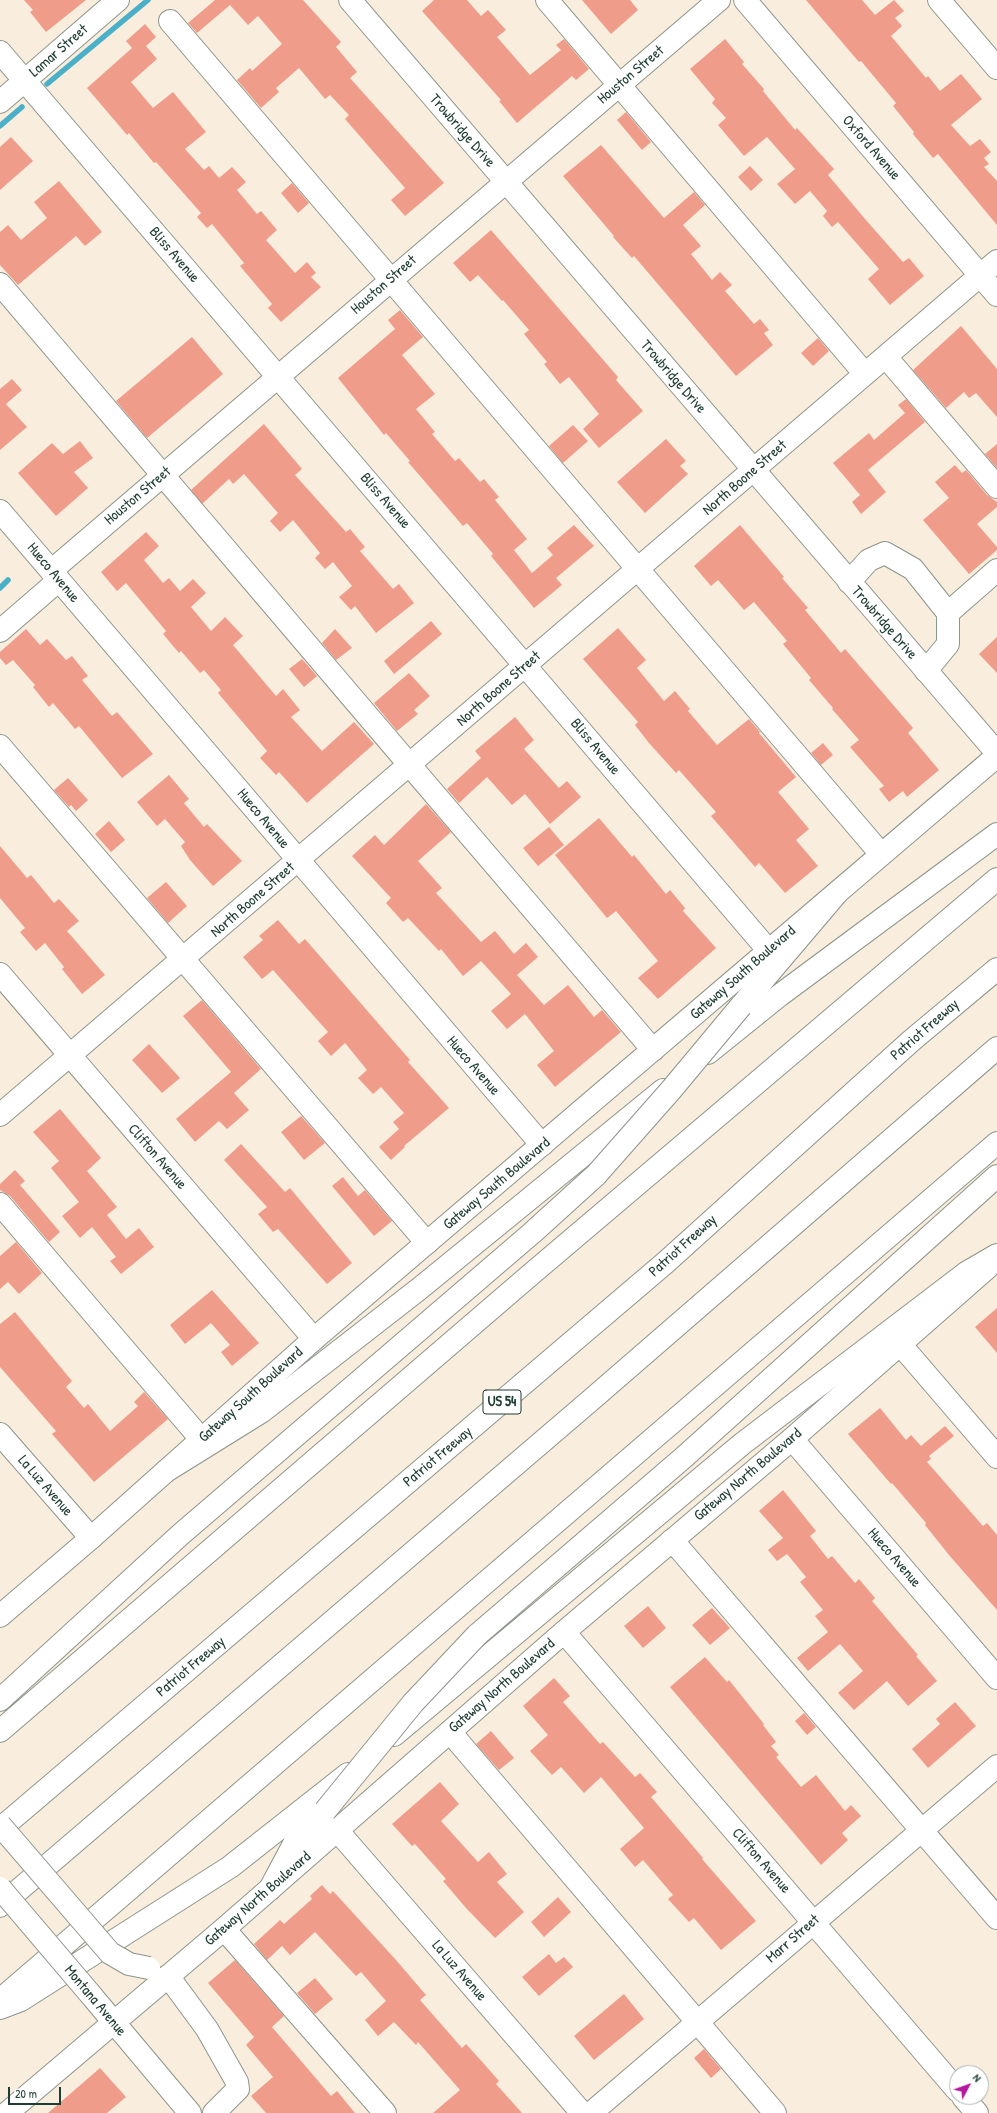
<!DOCTYPE html>
<html>
<head>
<meta charset="utf-8">
<style>
  body { margin:0 }
  #map { position:relative; width:997px; height:2113px; overflow:hidden; background:#f9edde; font-family:"Patrick Hand",sans-serif }
  canvas { display:block }
  .north { position:absolute; left:949px; top:2065px; width:40px; height:40px; box-sizing:border-box; background:#fff; border:1px solid #a5b1ae; border-radius:50%; rotate:49deg; font-size:11px; font-weight:700; line-height:16px; text-align:center; color:#1f3d34 }
  .north::after { content:''; display:block; margin:auto; width:14px; height:18px; background:#b5179e; clip-path:polygon(50% 0,100% 100%,50% 72%,0 100%) }
  .scale { position:absolute; left:8px; top:2087px; width:53px; height:18px; box-sizing:border-box; border:2px solid #1f3d34; border-top:0; padding-left:5px; font-size:12px; line-height:14px; white-space:nowrap; color:#1f3d34; -webkit-text-stroke:3px #fff; paint-order:stroke }
</style>
</head>
<body>
<div id="map">
<canvas width="997" height="2113"></canvas>
<div class="north">N</div>
<div class="scale">20 m</div>
</div>
<script>
const ctx = document.querySelector('canvas').getContext('2d');
ctx.lineJoin = 'round';
function trace(path, color, width, dash) { ctx.strokeStyle = color; ctx.lineWidth = width; ctx.lineCap = dash ? 'butt' : 'round'; ctx.setLineDash(dash || []); ctx.stroke(path); }
function fill(path, color) { ctx.fillStyle = color; ctx.fill(path, 'evenodd'); }
function drawText(font, color, halo, rows, align = 'center') {
  ctx.font = font + ' "Patrick Hand",sans-serif'; ctx.lineWidth = 3.5; ctx.setLineDash([]); ctx.textBaseline = 'middle'; ctx.strokeStyle = halo; ctx.fillStyle = color; for (const [text, x, y, turn = 0] of rows) {
    ctx.save(); ctx.translate(x, y); ctx.rotate((+turn || 0) * Math.PI / 180); ctx.textAlign = isNaN(turn) ? turn : align; if (halo) ctx.strokeText(text, 0, 0); ctx.fillText(text, 0, 0); ctx.restore();
  }
}
const stream = new Path2D(`
  M47,84L148,0
  M0,126L22,107
  M0,588L8,580`);
const building = new Path2D(`
  M24,0H86L46,32L30,12L33,10Z
  M215,0H303L341,42L336,47L357,72L350,78L444,183L405,216L391,200L405,188L345,119L349,115L330,95L325,99L299,68L276,88L279,92L261,108L237,80L250,68L252,71L282,44L258,16L248,25L230,5L197,33L188,23Z
  M434,0H467L481,16L488,10L506,30L497,37L530,75L561,50L556,45L564,39L589,69L576,80L572,76L517,123L499,101L501,100L422,11Z
  M582,0H630L638,10L611,34Z
  M806,0H862L875,15L894,0L904,11L895,18L902,26L891,36L926,78L928,76L940,91L961,74L982,99L951,125L970,146L980,139L991,152L984,158L989,164L984,167L997,181V225L938,154L933,158L913,134L914,132L893,106L896,103L861,61L859,62Z
  M145,24L156,37L146,46L157,59L131,82L153,108L173,92L206,132L185,149L204,170L209,166L219,178L232,167L246,182L237,190L257,214L261,211L277,230L266,240L295,273L307,262L316,273L311,277L321,287L281,322L268,308L272,304L240,266L244,263L212,224L207,228L197,217L201,213L156,162L154,163L129,133L127,135L87,88L132,48L126,41Z
  M725,39L744,62L742,64L764,89L763,91L795,130L797,128L834,169L828,175L865,219L903,262L909,258L924,276L890,305L868,279L879,269L838,222L832,227L823,216L827,211L810,191L795,204L777,184L795,169L767,137L744,156L718,125L726,118L712,103L715,99L690,69Z
  M626,112L651,142L642,150L617,120Z
  M11,137L33,161L0,190V147Z
  M601,145L664,218L694,192L705,205L683,225L701,246L691,254L712,280L720,272L732,285L725,291L754,324L760,319L769,330L764,333L773,345L736,376L634,256L632,258L613,237L614,236L563,176Z
  M750,166L763,180L751,191L738,177Z
  M59,181L102,232L85,246L76,236L18,285L0,265V232L8,225L21,240L47,218L34,202Z
  M292,183L309,203L298,213L281,193Z
  M491,230L618,377L616,380L643,411L599,448L583,429L599,414L569,377L560,384L544,364L547,362L524,334L529,330L503,300L502,301L478,275L470,282L453,263Z
  M400,310L423,337L402,355L435,394L416,409L435,432L432,434L455,461L459,458L480,482L484,479L499,497L495,500L527,539L514,550L532,573L553,555L547,548L574,525L594,546L556,578L562,585L534,608L491,556L493,554L467,523L463,526L408,462L410,461L386,433L384,435L338,378L395,329L388,320Z
  M961,326L997,369V417L976,393L969,398L964,392L946,408L913,370Z
  M192,337L223,374L147,438L116,401Z
  M818,338L829,351L813,366L801,353Z
  M12,379L22,390L6,404L27,427L0,450V389Z
  M906,399L925,422L868,470L886,492L861,514L852,502L860,495L833,463L869,433L874,440L905,413L898,405Z
  M264,424L302,469L295,475L346,532L350,529L365,547L360,551L393,589L399,584L414,603L376,633L355,606L351,610L339,597L352,586L333,562L325,569L315,558L320,553L293,520L280,532L270,521L278,513L244,474L233,484L229,479L202,504L191,490Z
  M573,425L588,441L563,463L549,446Z
  M666,439L686,461L680,466L688,474L645,513L617,482Z
  M80,441L93,458L74,472L88,488L56,516L18,473L52,443L63,454Z
  M997,444V468L985,454Z
  M955,465L962,473L966,470L987,495L997,502V507L977,524L997,547V550L969,574L923,520L949,498L935,482Z
  M740,525L784,577L782,578L808,608L805,610L841,653L845,649L913,728L908,733L939,770L907,797L903,791L889,802L879,789L884,786L850,747L859,740L832,709L833,708L809,680L811,678L783,644L787,641L754,602L744,610L718,580L711,586L694,566Z
  M146,532L159,546L144,560L163,583L169,578L180,591L193,579L206,593L191,607L211,631L225,617L243,636L233,645L276,696L283,689L300,710L291,717L322,751L354,722L374,744L307,803L279,772L276,775L260,758L267,751L218,693L221,690L204,670L200,673L181,651L179,653L163,634L166,631L126,583L117,591L101,572Z
  M431,621L442,634L394,674L384,661Z
  M618,628L646,660L637,668L664,701L675,691L690,709L688,711L717,745L749,719L760,732L759,733L796,777L778,792L809,829L796,840L818,866L785,893L759,863L755,867L711,816L716,812L679,770L676,773L649,743L635,725L638,722L583,659Z
  M26,629L40,645L47,639L66,660L72,656L88,676L82,680L112,716L117,712L153,754L122,778L79,726L75,729L53,703L49,707L33,687L35,685L13,660L6,665L0,658V652Z
  M335,629L352,648L336,660L322,643Z
  M997,637V673L979,654Z
  M302,659L317,676L304,687L289,669Z
  M409,673L430,696L414,710L418,714L397,731L374,703Z
  M515,717L534,740L524,749L559,788L567,781L581,797L550,824L525,794L512,805L487,777L459,803L447,789L481,758L475,751Z
  M823,743L833,755L821,765L811,753Z
  M169,775L189,799L184,803L204,827L207,824L242,861L213,886L190,860L181,846L185,842L165,819L157,826L137,802Z
  M68,778L88,800L76,811L71,805L69,807L54,790Z
  M426,804L451,832L418,861L442,888L436,893L481,942L495,931L514,954L526,943L538,957L517,975L544,1005L568,985L594,1017L602,1010L621,1032L555,1087L537,1065L554,1051L525,1014L507,1029L491,1011L511,994L481,961L463,976L441,949L439,951L408,918L403,922L386,903L391,898L352,856L375,835L384,845Z
  M599,818L632,857L634,855L666,894L670,890L685,908L683,911L716,948L658,999L638,978L658,961L616,911L607,918L555,855Z
  M109,821L125,840L111,852L95,834Z
  M549,827L564,845L538,866L523,848Z
  M0,846L27,878L31,875L54,903L59,899L79,921L67,931L105,975L82,994L62,969L64,967L45,943L36,951L20,932L25,928L0,898Z
  M166,882L187,906L168,923L147,898Z
  M278,920L299,944L305,939L410,1060L408,1062L449,1108L404,1146L405,1147L391,1160L379,1147L399,1129L393,1122L404,1113L381,1087L373,1094L358,1078L367,1070L345,1043L331,1056L318,1041L328,1032L273,970L262,979L243,957L263,940L259,936Z
  M202,1000L261,1069L234,1093L249,1110L227,1129L219,1121L195,1142L176,1119L231,1072L183,1016Z
  M149,1044L180,1078L162,1093L132,1060Z
  M60,1109L101,1158L87,1171L117,1207L107,1215L126,1239L139,1228L154,1247L121,1274L110,1261L116,1257L92,1227L80,1238L62,1216L79,1202L51,1168L59,1161L33,1132Z
  M301,1116L325,1143L304,1160L281,1132Z
  M241,1144L285,1192L290,1188L352,1263L327,1284L278,1229L273,1232L258,1214L267,1207L224,1160Z
  M15,1170L25,1181L20,1185L60,1232L49,1242L10,1196L0,1190V1184Z
  M343,1177L358,1196L365,1190L392,1221L374,1236L332,1186Z
  M16,1242L42,1273L19,1294L8,1282L0,1289V1256Z
  M212,1290L259,1343L232,1366L221,1352L230,1345L211,1323L185,1344L170,1325Z
  M997,1308V1353L975,1327Z
  M15,1312L72,1381L66,1387L84,1408L88,1404L110,1431L138,1406L134,1402L144,1392L168,1419L94,1482L52,1434L56,1431L0,1367V1324Z
  M880,1408L906,1440L911,1435L921,1446L945,1426L954,1436L929,1456L931,1459L927,1462L983,1526L987,1523L997,1535V1610L949,1555L925,1525L926,1523L892,1483L891,1484L848,1434Z
  M783,1490L816,1531L810,1536L828,1559L832,1556L855,1583L859,1579L875,1598L872,1601L918,1655L916,1656L937,1681L908,1706L887,1681L854,1710L838,1693L863,1671L840,1644L808,1671L797,1658L828,1632L815,1616L823,1610L800,1582L806,1577L787,1554L777,1561L768,1550L783,1538L759,1511Z
  M648,1606L666,1628L643,1648L624,1626Z
  M712,1608L730,1628L710,1645L692,1625Z
  M705,1657L727,1682L729,1680L764,1724L763,1725L776,1742L771,1746L779,1755L776,1757L801,1787L816,1775L845,1811L851,1805L861,1816L842,1833L848,1840L821,1865L670,1687Z
  M554,1678L570,1696L563,1702L600,1744L603,1742L635,1777L640,1773L657,1792L651,1797L703,1858L702,1859L756,1921L721,1950L694,1918L689,1922L668,1899L673,1895L643,1860L635,1867L620,1849L644,1828L601,1777L584,1793L561,1767L552,1775L530,1751L548,1735L523,1706Z
  M955,1702L976,1726L928,1768L912,1749L940,1724L936,1719Z
  M804,1713L816,1727L807,1735L795,1721Z
  M491,1731L514,1758L499,1770L476,1744Z
  M440,1782L459,1804L441,1821L478,1862L489,1852L507,1874L497,1882L524,1912L495,1938L466,1908L443,1881L446,1879L415,1844L412,1846L392,1824Z
  M322,1885L330,1894L333,1891L396,1960L426,1995L420,2000L462,2048L466,2044L485,2065L499,2081L496,2084L522,2113H433L460,2090L418,2042L416,2045L394,2022L378,2036L365,2020L386,2001L361,1972L356,1976L315,1932L290,1955L282,1946L267,1960L254,1944L280,1920L284,1924L312,1899L310,1896Z
  M558,1897L571,1912L544,1937L531,1922Z
  M549,1954L556,1963L564,1957L573,1967L539,1996L522,1977Z
  M235,1960L284,2016L272,2027L331,2096L337,2091L355,2113H266L251,2096L273,2077L246,2045L254,2037L208,1983Z
  M315,1978L333,1999L315,2014L297,1993Z
  M624,1994L644,2019L594,2060L574,2036Z
  M704,2049L721,2069L711,2078L694,2058Z
  M100,2068L126,2097L107,2113H48Z`);
const minor = new Path2D(`
  M547,0L865,374
  M745,0L997,295
  M939,0L997,68
  M170,21L881,854
  M0,52L769,951
  M0,102L118,0
  M0,284C216,541 436,794 653,1050
  M886,357L997,487
  M0,511L542,1145
  M51,571L719,0
  M849,582L869,560L885,553L913,569L948,613V644L926,671
  M948,613L997,570
  M0,631L59,580
  M0,746L427,1243
  M0,974L314,1339
  M0,1115L997,261
  M0,1204L201,1439
  M900,1344L997,1457
  M0,1434L91,1538
  M792,1439L997,1678
  M672,1540L997,1918
  M564,1632L957,2090
  M450,1732L775,2113
  M336,1829L582,2113
  M224,1929L385,2113
  M168,1976L207,2029L237,2082L238,2089L214,2113
  M963,2097L977,2113
  M591,2113L997,1766`);
const major = new Path2D(`
  M350,0L997,753
  M0,1616L91,1538L314,1339L997,756
  M91,1995L190,2113
  M7,2113L224,1929L564,1632L792,1439L987,1268`);
const highway = new Path2D(`
  M741,1006L837,893
  M708,1053L780,995L997,834
  M166,1471L261,1412L419,1289L663,1090
  M477,1635L683,1458L997,1176
  M0,1700L180,1535L532,1233L596,1175
  M0,1731L529,1276L997,879
  M394,1735L742,1444L966,1273L997,1255
  M0,1829L665,1263L911,1041L997,969
  M270,1889L294,1844L325,1811
  M0,1906L591,1400L997,1048
  M0,2000L997,1143
  M0,2008L21,2000L230,1867L348,1774`);
const majorBridge = new Path2D(`
  M0,1825L110,1953L129,1964L149,1968
  M0,1888L91,1995`);
const highwayBridge = new Path2D(`
  M596,1175L671,1090L741,1006
  M325,1811L413,1703L477,1635`);
const shields = [
  [502,1402,38]
];
const shieldNames = [
  ["US 54",502,1402]
];
const streetNames = [
  ["Lamar Street",59,51,-41],
  ["Houston Street",631,75,-40],
  ["Trowbridge Drive",462,131,49],
  ["Oxford Avenue",871,148,49],
  ["Bliss Avenue",174,255,49],
  ["Houston Street",384,285,-41],
  ["Trowbridge Drive",673,377,49],
  ["North Boone Street",745,478,-41],
  ["Houston Street",138,496,-40],
  ["Bliss Avenue",385,501,49],
  ["Hueco Avenue",53,573,50],
  ["Trowbridge Drive",884,623,49],
  ["North Boone Street",499,689,-41],
  ["Bliss Avenue",595,747,50],
  ["Hueco Avenue",263,819,50],
  ["North Boone Street",253,900,-41],
  ["Gateway South Boulevard",743,973,-41],
  ["Patriot Freeway",925,1030,-41],
  ["Hueco Avenue",473,1066,49],
  ["Clifton Avenue",157,1157,49],
  ["Gateway South Boulevard",497,1184,-40],
  ["Patriot Freeway",683,1246,-42],
  ["Gateway South Boulevard",251,1395,-42],
  ["Patriot Freeway",438,1457,-40],
  ["Gateway North Boulevard",748,1475,-40],
  ["La Luz Avenue",45,1486,49],
  ["Hueco Avenue",894,1558,49],
  ["Patriot Freeway",191,1667,-40],
  ["Gateway North Boulevard",502,1686,-41],
  ["Clifton Avenue",761,1861,49],
  ["Gateway North Boulevard",258,1899,-41],
  ["Marr Street",793,1939,-41],
  ["La Luz Avenue",459,1971,49],
  ["Montana Avenue",95,2001,50]
];
trace(stream, '#49b0c8', 5.5);
fill(building, '#f09c8a');
trace(minor, '#8c9589', 24);
trace(major, '#8c9589', 24);
trace(highway, '#8c9589', 24);
trace(minor, '#fff', 22);
trace(major, '#fff', 22);
trace(highway, '#fff', 22);
trace(majorBridge, '#8c9589', 24, []);
trace(highwayBridge, '#8c9589', 24, []);
trace(majorBridge, '#fff', 22);
trace(highwayBridge, '#fff', 22);
for (const [x, y, w] of shields) { const box = new Path2D(); box.roundRect(x - w / 2, y - 12, w, 24, 3); ctx.fillStyle = '#fff'; ctx.fill(box); trace(box, '#1f3d34', 1); }
drawText('bold 14px', '#1f3d34', null, shieldNames);
drawText('15px', '#1f3d34', '#fff', streetNames);
</script>
</body>
</html>
